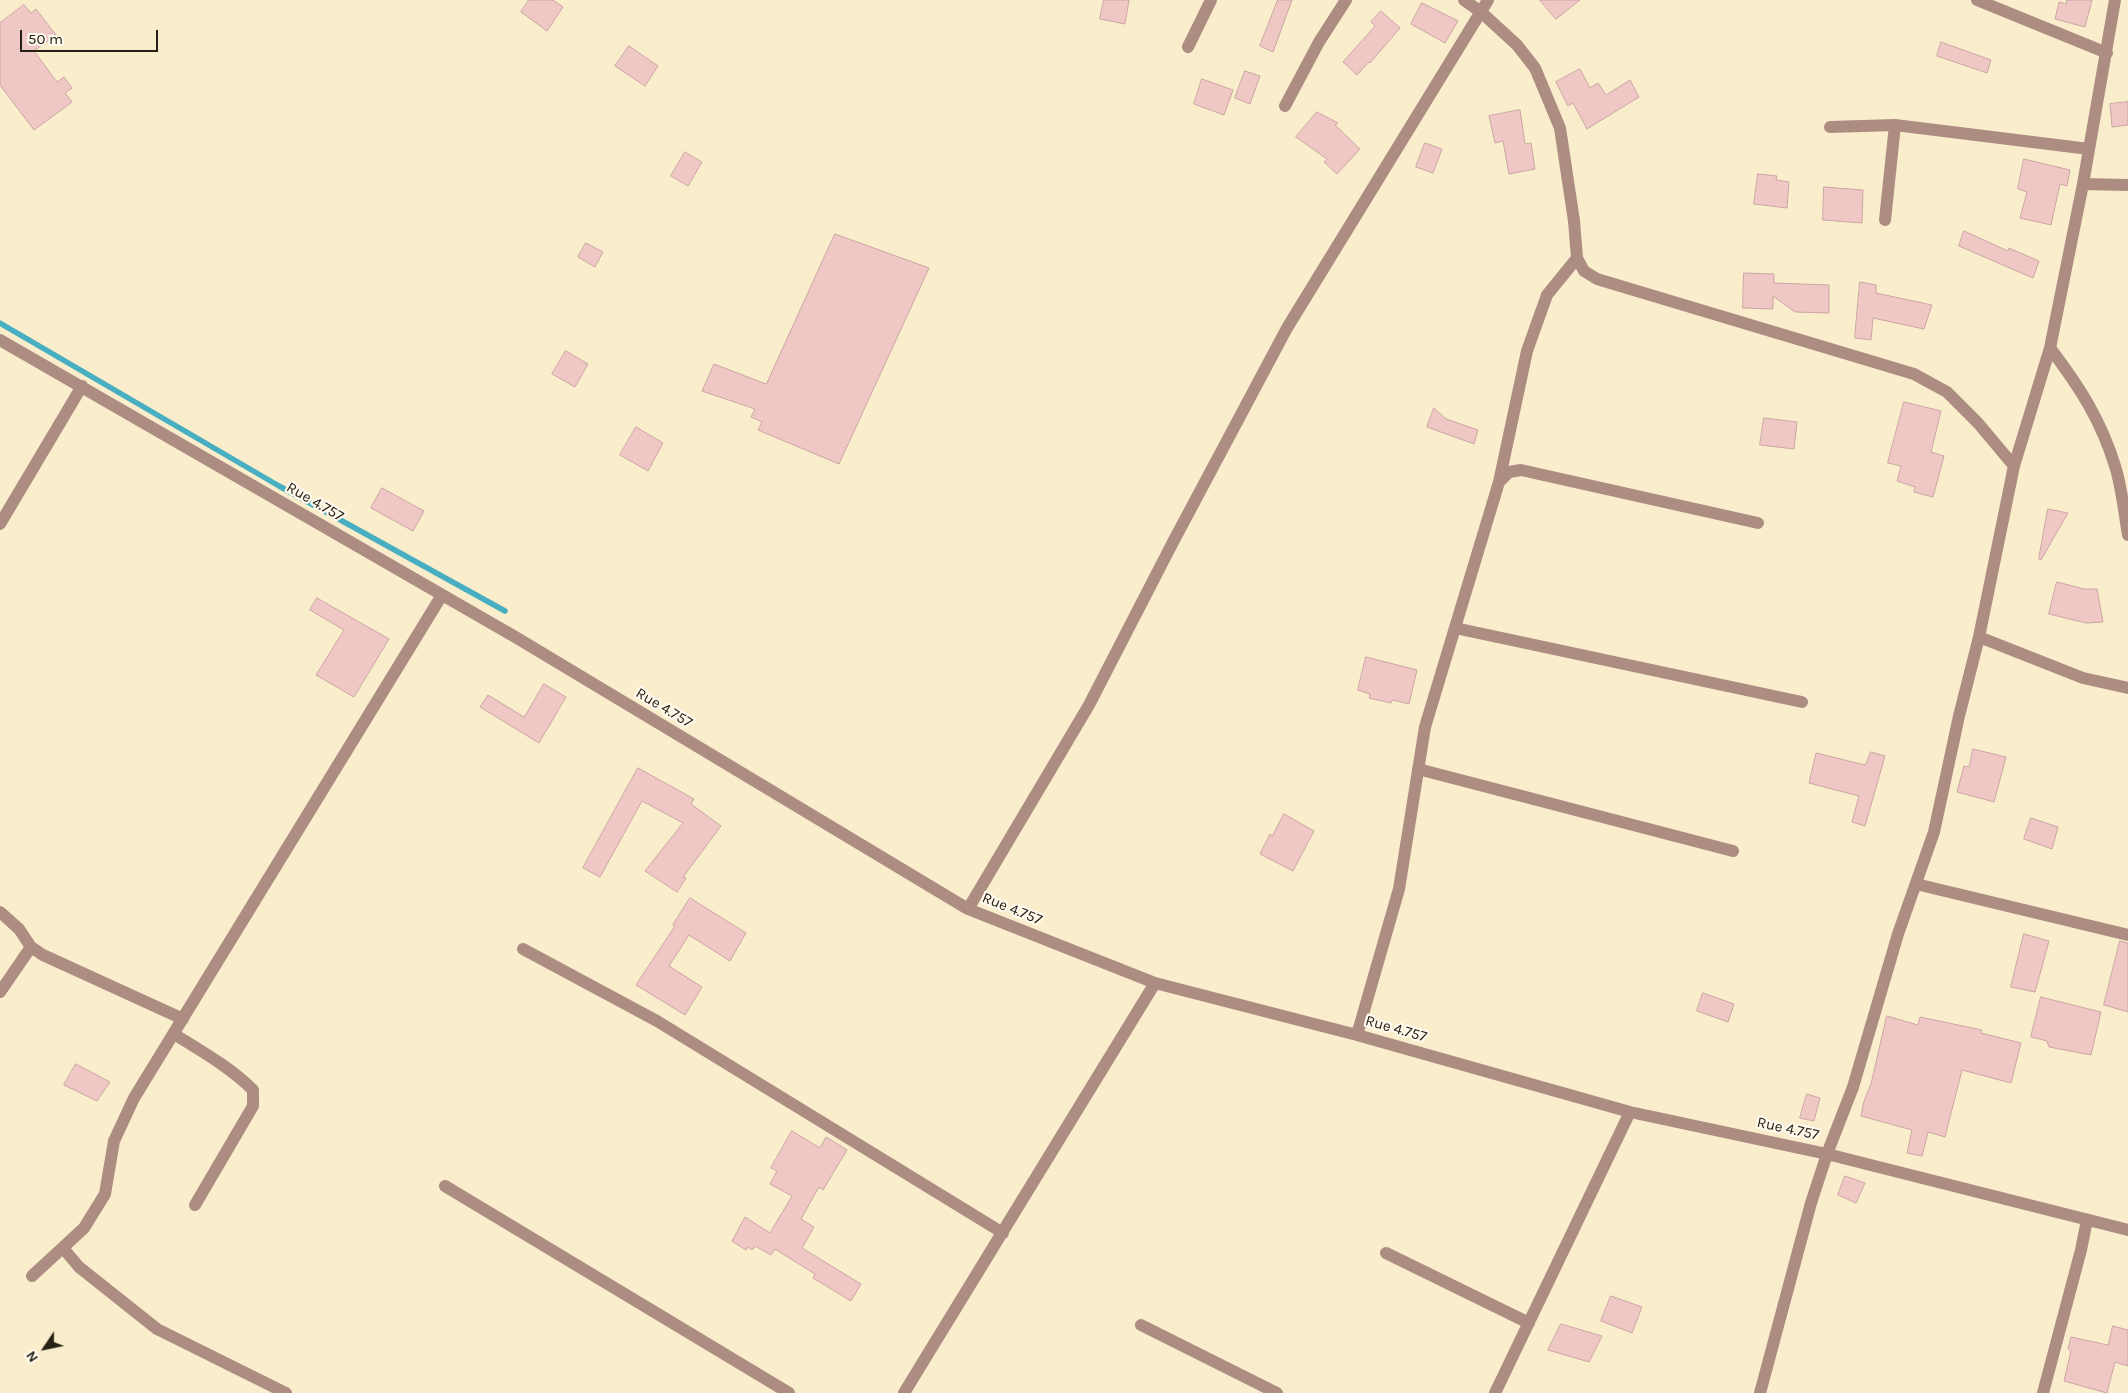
<!DOCTYPE html>
<html>
<head>
<meta charset="utf-8">
<style>
  body { margin:0 }
  #map { position:relative; width:2128px; height:1393px; overflow:hidden; background:#f9edcc; font-family:Karla,sans-serif }
  canvas { display:block }
  .north { position:absolute; left:20px; top:1323px; width:50px; height:50px; -webkit-text-stroke:4px #fffaed; paint-order:stroke; rotate:236deg; font-size:14px; font-weight:700; line-height:20px; text-align:center; color:#252115 }
  .north::after { content:''; display:block; margin:auto; width:18px; height:22px; background:#252115; clip-path:polygon(50% 0,100% 100%,50% 72%,0 100%) }
  .scale { position:absolute; left:20px; top:30px; width:138px; height:22px; box-sizing:border-box; border:2px solid #252115; border-top:0; padding-left:6px; font-size:15px; line-height:18px; white-space:nowrap; color:#252115; -webkit-text-stroke:4px #fffaed; paint-order:stroke }
</style>
</head>
<body>
<div id="map">
<canvas width="2128" height="1393"></canvas>
<div class="north">N</div>
<div class="scale">50 m</div>
</div>
<script>
const ctx = document.querySelector('canvas').getContext('2d');
ctx.lineJoin = 'round';
function trace(path, color, width, dash) { ctx.strokeStyle = color; ctx.lineWidth = width; ctx.lineCap = dash ? 'butt' : 'round'; ctx.setLineDash(dash || []); ctx.stroke(path); }
function fill(path, color) { ctx.fillStyle = color; ctx.fill(path, 'evenodd'); }
function drawText(font, color, halo, rows, align = 'center') {
  ctx.font = font + ' Karla,sans-serif'; ctx.lineWidth = 4.5; ctx.setLineDash([]); ctx.textBaseline = 'middle'; ctx.strokeStyle = halo; ctx.fillStyle = color; for (const [text, x, y, turn = 0] of rows) {
    ctx.save(); ctx.translate(x, y); ctx.rotate((+turn || 0) * Math.PI / 180); ctx.textAlign = isNaN(turn) ? turn : align; if (halo) ctx.strokeText(text, 0, 0); ctx.fillText(text, 0, 0); ctx.restore();
  }
}
const stream = new Path2D(`
  M0,323L279,486L505,611`);
const building = new Path2D(`
  M529,0H553L563,7L547,31L521,12Z
  M1104,0H1129L1125,24L1100,19Z
  M1278,0H1292L1273,52L1260,46Z
  M1540,0H1580L1556,19Z
  M2067,0H2092L2085,27L2055,19L2059,2L2066,4Z
  M1422,3L1458,21L1445,43L1411,24Z
  M24,5L31,13L36,9L56,35L34,51L57,82L64,77L72,88L65,93L72,102L34,130L0,85V23Z
  M1381,11L1400,28L1370,63L1369,62L1357,75L1343,62L1375,26L1371,22Z
  M1941,42L1991,60L1987,73L1937,56Z
  M629,46L658,66L645,86L615,66Z
  M1580,69L1590,88L1598,83L1606,95L1630,80L1639,97L1587,129L1573,103L1568,106L1556,82Z
  M1245,71L1260,76L1250,104L1235,98Z
  M1202,79L1233,90L1224,115L1194,104Z
  M2128,102V125L2112,127L2110,104Z
  M1520,110L1525,144L1531,143L1535,169L1509,174L1503,141L1495,143L1489,116Z
  M1317,112L1338,123L1335,125L1360,149L1337,174L1324,162L1327,159L1296,137Z
  M1425,143L1442,149L1433,173L1416,167Z
  M685,152L702,162L688,186L671,176Z
  M2024,159L2070,170L2067,186L2060,184L2051,225L2020,218L2027,192L2018,189Z
  M1758,174L1777,176L1776,180L1789,182L1787,208L1754,204Z
  M1824,187L1863,190L1862,223L1823,220Z
  M1964,231L2008,251L2009,248L2039,261L2033,278L1959,246Z
  M835,234L929,268L839,464L758,430L762,422L751,417L755,409L702,391L714,364L766,384Z
  M586,243L603,252L595,267L578,257Z
  M1744,273L1774,274V283L1829,285V313L1795,312L1773,296V309L1743,308Z
  M1860,282L1876,285V293L1932,305L1924,329L1873,318L1871,340L1855,338Z
  M566,351L588,364L575,387L552,374Z
  M1904,402L1941,411L1931,452L1944,456L1933,497L1914,492L1915,487L1897,481L1901,466L1888,463Z
  M1434,408L1446,419L1478,430L1474,444L1427,427Z
  M1764,418L1797,422L1794,449L1760,445Z
  M636,427L663,443L648,471L620,455Z
  M382,488L424,511L413,531L371,508Z
  M2048,509L2068,513L2041,560L2039,559Z
  M2057,582L2084,589H2097L2103,622L2086,623L2049,614Z
  M317,598L389,639L354,697L316,675L344,630L310,610Z
  M1366,657L1417,670L1409,704L1392,700L1391,703L1369,698L1370,694L1358,690Z
  M544,684L566,697L539,743L480,707L488,695L524,717Z
  M1973,749L2006,757L1994,802L1957,792L1964,766L1969,767Z
  M1871,752L1885,756L1865,826L1852,822L1859,796L1809,783L1816,753L1865,765Z
  M638,768L694,799L691,804L721,826L683,877L686,878L677,892L645,871L683,823L642,801L600,877L583,868Z
  M1284,814L1314,831L1293,871L1260,854L1270,834L1272,836Z
  M2031,818L2058,827L2052,849L2024,839Z
  M690,898L746,933L730,961L689,935L669,966L702,987L685,1015L636,985L675,926L673,925Z
  M2024,934L2049,941L2035,992L2011,987Z
  M2120,941L2128,943V1012L2104,1005Z
  M1703,993L1734,1004L1728,1022L1697,1011Z
  M2041,997L2101,1012L2091,1055L2049,1047L2047,1041L2031,1037Z
  M1887,1016L1918,1025L1920,1017L1982,1030L1981,1033L2021,1043L2011,1083L1962,1070L1945,1137L1928,1132L1922,1156L1907,1153L1912,1130L1861,1116L1864,1101L1871,1084Z
  M76,1064L110,1082L97,1101L64,1085Z
  M1807,1094L1820,1098L1814,1121L1800,1118Z
  M792,1131L820,1148L826,1137L847,1150L823,1190L819,1187L801,1219L814,1227L802,1248L861,1284L851,1301L813,1278L815,1274L775,1249L771,1255L755,1246L752,1250L748,1247L746,1250L732,1241L745,1217L770,1233L792,1196L770,1184L777,1171L771,1168Z
  M1845,1176L1865,1183L1856,1203L1838,1195Z
  M1611,1296L1642,1307L1632,1333L1601,1321Z
  M1561,1324L1602,1336L1589,1362L1548,1350Z
  M2113,1326L2128,1330V1366L2115,1362L2107,1393L2064,1381L2071,1351L2068,1349L2071,1337L2108,1345Z`);
const minor = new Path2D(`
  M1464,0L1481,12L1517,45L1535,68L1560,128L1574,221L1577,258L1584,271L1597,279L1914,374L1947,392L1978,423L2014,466
  M1977,0L2107,53
  M1188,47L1211,0
  M1285,106L1319,42L1346,0
  M1830,127L1895,125L2089,149
  M2083,184L2128,185
  M1885,220L1895,125
  M0,340L517,638L968,909L1155,983L1357,1035L1630,1112L1827,1154L2128,1230
  M2050,348C2079,386 2101,420 2115,466C2122,488 2124,512 2128,535
  M1499,482L1527,351L1547,295L1577,258
  M0,524L82,386
  M1455,628L1802,702
  M1979,637L2083,678L2128,688
  M1418,769L1733,851
  M1916,884L2128,935
  M968,909L1089,705L1172,544L1287,328L1488,0
  M0,912L19,929L31,947L43,955L183,1019
  M523,949L657,1021L1003,1233
  M0,992L31,947
  M174,1034C201,1051 230,1067 253,1090V1106L195,1205
  M1357,1035L1399,889L1425,727L1499,482L1509,472L1521,470L1758,523
  M445,1186L789,1393
  M63,1248L79,1267L157,1329L286,1393
  M1386,1253L1529,1323
  M32,1276L84,1228L105,1194L114,1141L134,1098L442,595
  M1141,1325L1277,1393
  M904,1393L1155,983
  M1495,1393L1630,1112
  M1760,1393L1811,1203L1827,1154L1853,1087L1898,934L1934,832L1959,716L1979,637L2014,466L2050,348L2083,184L2115,0
  M2043,1393L2081,1250L2087,1220`);
const streetNames = [
  ["Rue 4.757",315,502,30],
  ["Rue 4.757",664,708,31],
  ["Rue 4.757",1012,909,22],
  ["Rue 4.757",1396,1029,16],
  ["Rue 4.757",1788,1129,12]
];
trace(stream, '#48aec1', 5.5);
fill(building, '#efc8c6');
trace(building, '#cba5a3', 1);
trace(minor, '#ad8c82', 12);
drawText('15px', '#252115', '#fffaed', streetNames);
</script>
</body>
</html>
